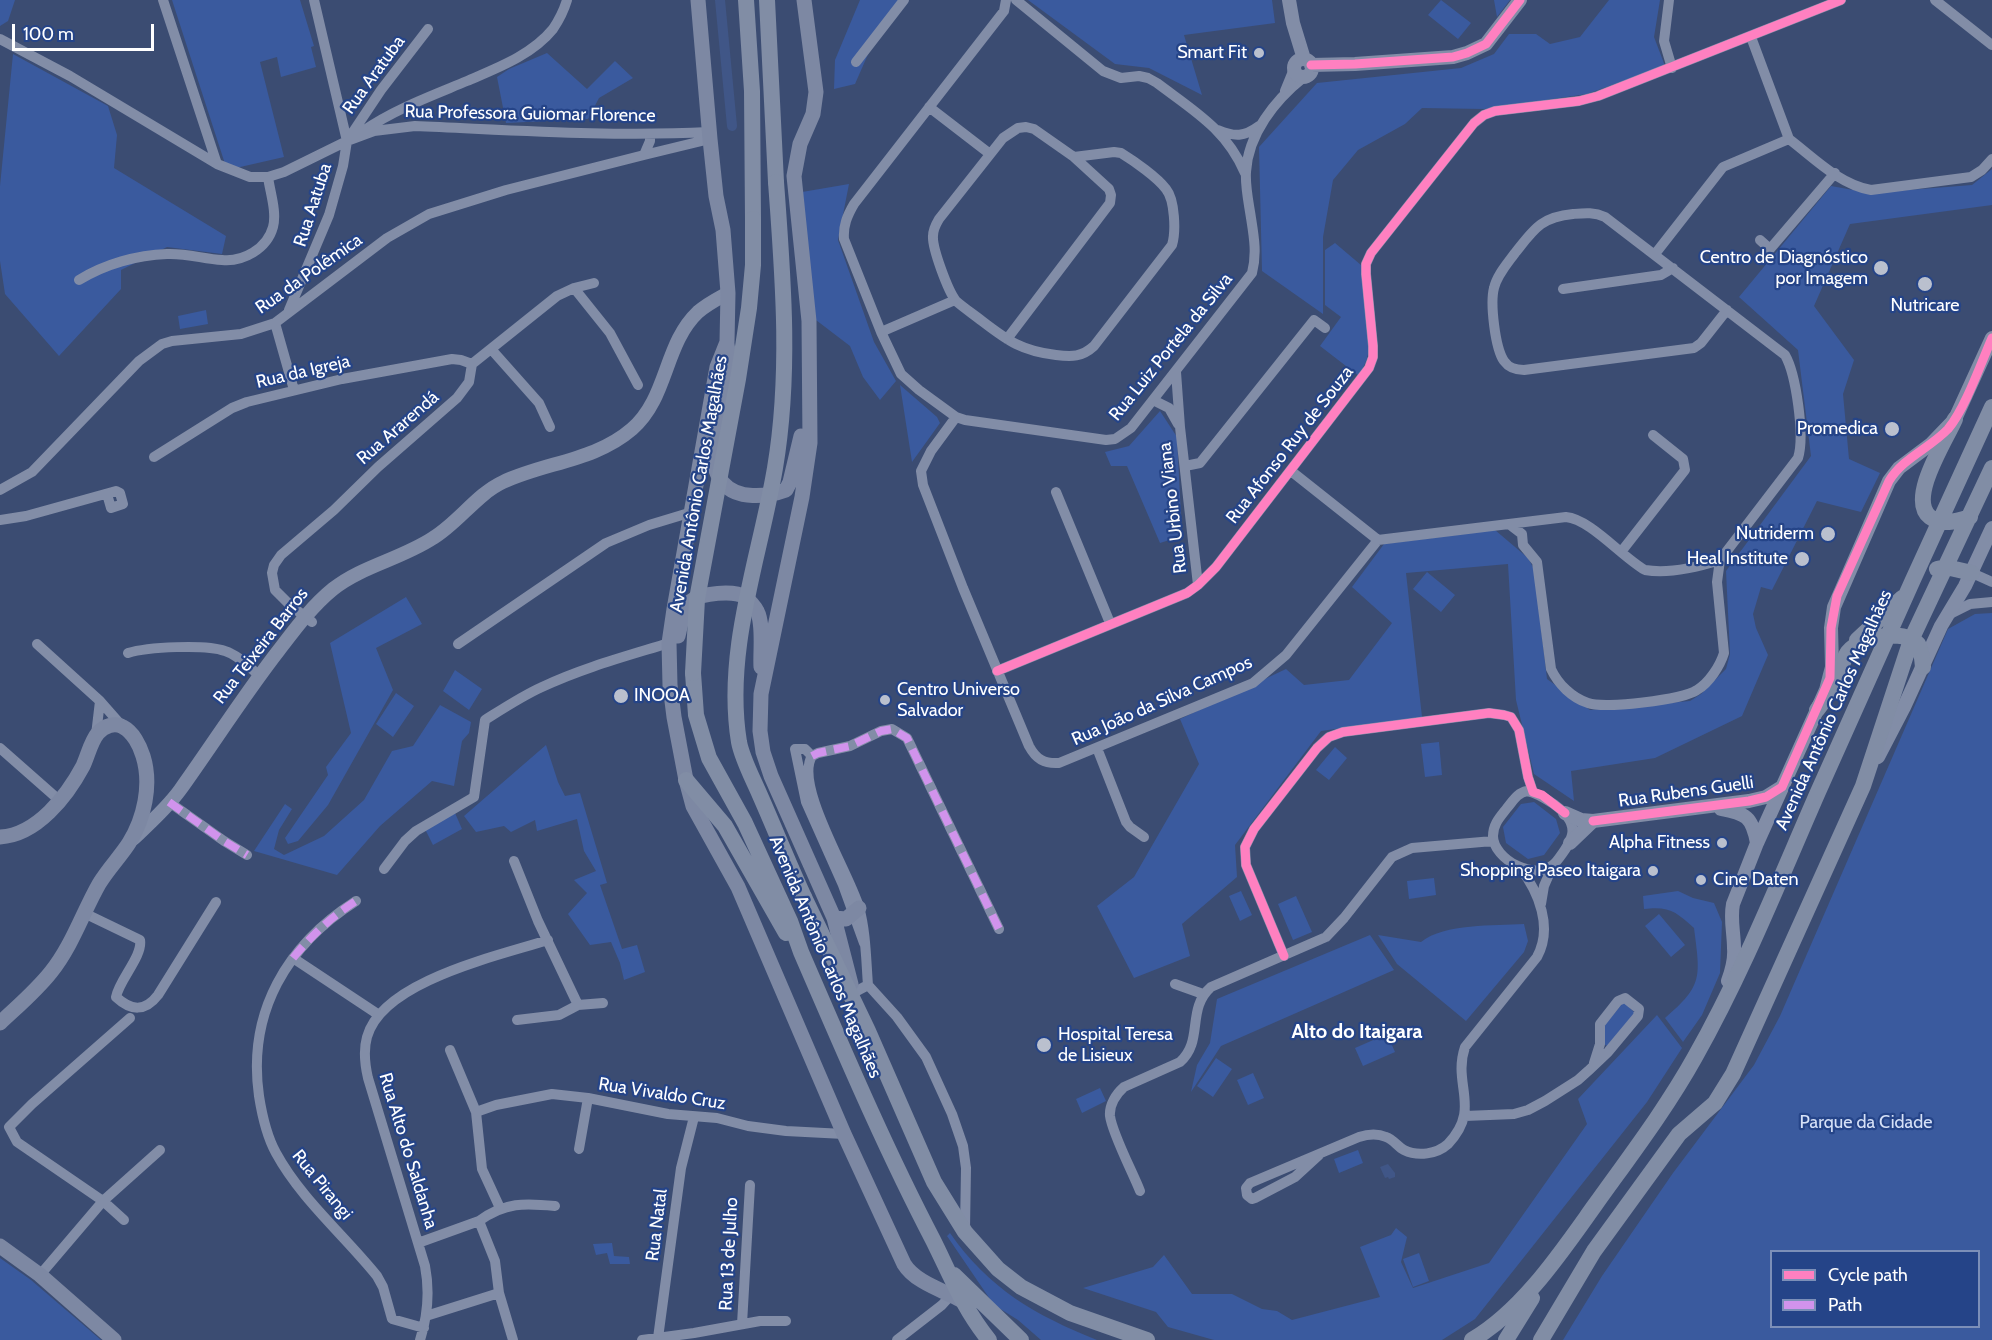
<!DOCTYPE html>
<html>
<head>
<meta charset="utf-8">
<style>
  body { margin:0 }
  #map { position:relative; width:1992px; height:1340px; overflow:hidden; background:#3b4c72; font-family:Cabin,sans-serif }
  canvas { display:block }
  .legend { position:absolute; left:1770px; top:1250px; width:210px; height:78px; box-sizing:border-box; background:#254488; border:2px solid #7c8fb8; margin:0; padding:8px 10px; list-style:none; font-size:18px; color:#fff }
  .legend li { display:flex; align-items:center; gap:12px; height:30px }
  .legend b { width:30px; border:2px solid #7c8fb8 }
  .scale { position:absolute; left:12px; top:24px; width:142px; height:27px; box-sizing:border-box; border:3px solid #fff; border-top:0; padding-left:8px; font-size:18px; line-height:21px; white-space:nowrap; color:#fff; -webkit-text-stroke:4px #254488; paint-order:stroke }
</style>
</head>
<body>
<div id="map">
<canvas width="1992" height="1340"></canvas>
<ul class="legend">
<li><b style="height:8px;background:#ff80c0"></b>Cycle path</li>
<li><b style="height:8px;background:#d193ec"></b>Path</li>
</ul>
<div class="scale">100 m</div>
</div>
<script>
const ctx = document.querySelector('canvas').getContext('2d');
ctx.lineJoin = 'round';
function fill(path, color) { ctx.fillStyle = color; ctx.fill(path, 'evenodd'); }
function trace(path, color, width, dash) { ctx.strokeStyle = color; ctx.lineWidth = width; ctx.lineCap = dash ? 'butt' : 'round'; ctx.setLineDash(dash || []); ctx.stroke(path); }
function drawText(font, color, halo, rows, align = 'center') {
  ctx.font = font + ' Cabin,sans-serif'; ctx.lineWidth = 4.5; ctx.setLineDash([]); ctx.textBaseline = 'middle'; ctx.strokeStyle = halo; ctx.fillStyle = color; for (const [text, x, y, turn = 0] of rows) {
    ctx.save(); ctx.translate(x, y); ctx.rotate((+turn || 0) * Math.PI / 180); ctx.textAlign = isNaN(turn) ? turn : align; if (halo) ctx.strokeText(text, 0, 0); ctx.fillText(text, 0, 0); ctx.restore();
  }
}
const green = new Path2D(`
  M0,0H15L8,21L0,26Z
  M172,0H300L314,46L311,47L316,67L281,77L277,57L260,62L284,157L227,170Z
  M860,0H903L883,20L855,84L834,89L835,60Z
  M1028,0H1272L1275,23L1184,35L1202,95L1149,68L1115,64Z
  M1441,0L1471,23L1458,39L1428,15Z
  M1494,0H1510L1497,17Z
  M1609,0H1660L1654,37L1665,66L1587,94L1485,109L1422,108L1405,124L1358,150L1333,180L1323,237V314L1262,271L1259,147L1317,83L1461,68L1494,54L1509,34H1536L1550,44L1580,37Z
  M547,53L587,89L615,61L633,78L599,98L588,119L506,123L497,77L509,69Z
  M13,54L108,106L117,135L114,168L226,236L222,254L167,247L121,270V289L59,356L5,294L0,261V186Z
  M1992,169V205L1850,224L1814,306L1854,360L1843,394L1849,459L1880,473L1861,512L1817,501L1772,590L1761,587L1753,614L1756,628L1768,655L1742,716L1655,758L1571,771L1574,801L1534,774L1516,700L1508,564L1406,573L1422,717L1321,731L1235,845L1237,877L1182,924L1190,956L1134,978L1097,906L1134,877L1199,764L1180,719L1286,669L1304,685L1349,680L1392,623L1352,587L1384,544L1495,530L1528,558L1534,569L1547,679L1590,710L1690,701L1701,694L1726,669L1730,654L1726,571L1811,456L1798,350L1739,297L1831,186L1870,193L1972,185Z
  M849,184L838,240L874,342L896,381L880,400L863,377L850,346L812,317L802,192Z
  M1335,243L1361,265C1362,293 1371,327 1368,354C1367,361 1362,369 1359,376L1320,346L1341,317L1325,305V250Z
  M206,310L208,324L180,329L178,316Z
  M900,385L937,417L940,423L912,462Z
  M1160,411L1177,437L1182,536L1160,543L1127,466H1111L1105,452L1129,446Z
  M1427,572L1455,595L1441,612L1413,589Z
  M406,597L422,624L376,648L393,690L328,805L298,841L288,844L285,838L328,775L326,767L351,733L330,643Z
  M1992,613V1340H1563L1602,1276L1673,1173L1754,1065L1780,1016L1948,629L1975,614ZM1772,1252H1978V1326H1772Z
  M455,670L482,689L469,710L443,691Z
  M396,693L414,706L393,737L376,724Z
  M440,705L471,722L469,733L462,741L454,786L432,781L380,826L337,875L254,851L285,804L292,809L279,830L274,849L284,855L324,836L364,800L392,751L413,746Z
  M1439,742L1442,775L1425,777L1421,744Z
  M546,745L558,782L565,796L580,793L607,883L600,885L622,949L637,945L645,972L624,980L620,963L611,942L590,945L568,914L587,893L574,880L596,871L584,851L577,819L537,831L535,820L511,832L504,826L476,832L464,816Z
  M1335,747L1347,758L1329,780L1316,770Z
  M1534,802L1556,819L1560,833L1544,855L1528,859L1506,843L1503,827L1521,804Z
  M455,813L462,829L433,845L425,829Z
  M1434,878L1436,895L1409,899L1407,881Z
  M1241,891L1252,915L1240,921L1229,896Z
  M1678,891L1693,898L1714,903L1722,922L1720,973L1702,1015L1683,1042L1665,1018C1704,985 1700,976 1694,928C1676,912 1670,906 1644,909L1643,896Z
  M1296,896L1312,932L1293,940L1278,904Z
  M1659,914L1685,945L1671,957L1645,926Z
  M1524,924L1528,941L1524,952L1466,1021L1397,964L1378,935L1421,942C1445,923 1494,926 1524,924Z
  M1370,935L1394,970L1221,1046L1191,1092L1197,1065L1210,1043L1217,999Z
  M1625,1003L1635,1013L1607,1046L1604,1044V1026L1622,1004Z
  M1657,1015L1682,1048L1647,1102L1475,1319L1442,1340H1214L1168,1327L1156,1312L1083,1288L1153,1267L1164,1255L1192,1294H1232L1262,1309L1277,1311L1292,1320L1380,1297L1360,1247L1391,1235L1396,1228L1407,1237L1401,1262L1413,1288L1489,1263L1587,1124L1578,1099Z
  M1387,1034L1395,1052L1363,1066L1355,1048Z
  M1216,1058L1232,1069L1213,1097L1197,1086Z
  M1253,1073L1264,1098L1248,1105L1237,1080Z
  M1100,1088L1106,1101L1082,1113L1076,1099Z
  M1358,1150L1363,1163L1339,1173L1334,1159Z
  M950,1233C989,1289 1035,1315 1097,1340H1041L1018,1320L994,1305L947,1236Z
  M612,1243L614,1256L629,1257L630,1264H610L607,1253L596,1255L593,1244Z
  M1419,1253L1429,1281L1413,1287L1403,1259Z
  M0,1258L31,1280L101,1340H0Z`);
const water = new Path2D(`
  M1388,1164L1395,1173V1177L1389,1179L1388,1177L1385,1178L1380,1167Z`);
const canal = new Path2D(`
  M720,0L732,126`);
const minor = new Path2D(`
  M163,0L217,164
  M1006,0L1004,11L854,204C847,216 843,226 844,239L881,332L901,374L919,390L956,417L965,420L1106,440L1115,439L1131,428L1252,273C1257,254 1254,237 1251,218C1249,204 1245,187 1246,172C1248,134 1275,100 1304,77
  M1016,0L1103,71L1121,78L1139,76L1148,78L1157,83C1194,111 1226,129 1245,173
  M1669,0L1664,41L1672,68
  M1935,0L1992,45
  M1751,37L1789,139
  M0,39L70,76L217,164L250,177H268L284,172L347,141L374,131L415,126C513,130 610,137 709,132
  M856,62L904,0
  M1285,91L1294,69
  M929,107L990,154
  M1026,127L1034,129L1074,157L1114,152L1121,153C1134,161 1157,177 1166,189C1175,200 1176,232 1172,245L1094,346C1082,357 1072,357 1056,355C1022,351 1008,341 982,321C973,314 964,308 956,301C948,291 932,248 933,236C933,229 936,224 939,219L1003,138L1018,128Z
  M1218,130C1235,137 1244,137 1259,126
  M363,131C395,109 431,96 467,81C497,68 532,55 553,29C559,20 564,10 567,0
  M351,135L381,90L428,29
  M1789,139C1814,158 1840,185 1871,190L1971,177L1982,170L1992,159
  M644,155L710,139
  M1760,240L1770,249L1835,173
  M1655,254L1723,167L1789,139
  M79,280C105,264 137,255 167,254C186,253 204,259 222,260C243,262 267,249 273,227C277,212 270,192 268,177
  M574,288L610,333L638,385
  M1563,289L1661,275L1673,268
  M289,310L329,215L343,166L347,141L314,0
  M275,323L294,390
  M881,332L955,300
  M1007,339L1110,203L1111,195L1109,189L1074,157
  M491,349L539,403L550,427
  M1176,372L1180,427L1198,585
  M1153,400L1169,408L1178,424
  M956,417L931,451L921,471L923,485L963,588L1029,746C1036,759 1044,764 1059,763L1253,683L1286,655L1378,540L1566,517C1590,519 1622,557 1645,570C1668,574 1698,567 1720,560L1798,458C1805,436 1796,374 1785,355L1605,217C1594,212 1585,213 1573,214C1541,217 1534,229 1515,253C1507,264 1497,275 1494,288C1490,303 1495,348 1504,361C1509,368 1515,370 1524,370L1694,348L1701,343L1727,310
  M154,457L232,408L247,402L342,379L452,359L461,360L472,364
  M1185,466L1200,463L1314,320L1325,328
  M1291,471L1378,540
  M0,490L32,472L139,361L162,344L172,341L241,334L275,323L387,238L429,214L506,190L644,155L650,141V135
  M1056,492L1110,623
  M0,520L26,516L116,491L120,493L123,504L111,508L107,494
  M1509,524L1522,534L1523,545L1537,562L1551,669C1558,684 1572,698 1588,703C1604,709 1682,700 1697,690C1709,683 1720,666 1724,653L1717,582L1720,560
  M1621,552L1685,470L1683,459L1653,435
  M1972,573L1992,582
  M1948,615L1970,604L1992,602
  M312,622L290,605L275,590L272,573L274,565L281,555L334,510L378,467L457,398L469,382L472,364L557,296L574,288L594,283
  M37,644L100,701L122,726
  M458,644L606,543L649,525L692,512
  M128,653C147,647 206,644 225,651C238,655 249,667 259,675
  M997,671L1187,593L1198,585L1216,567L1369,368L1373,357V346L1366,274V264L1371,253L1474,123L1484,115L1495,111L1579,101L1598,96L1841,0
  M96,735L100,701
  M0,748L59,800
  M1097,748L1126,822L1130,827L1144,837
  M812,756L818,753L850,746L881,731L892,729L907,738L999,929
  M1527,791C1538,793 1546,799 1555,805C1582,825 1574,839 1556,862C1537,884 1493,859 1493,836C1493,824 1500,817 1507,808C1513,801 1517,793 1527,791Z
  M169,802L224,841L247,855
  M514,861L538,921L578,1005
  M384,869L405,841L416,831L474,797L485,720C504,708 522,696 542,687C582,668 627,656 669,643
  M356,901C287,945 247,1012 259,1096C262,1115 266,1135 276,1153C301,1199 344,1235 377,1276L383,1287L392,1319L424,1328
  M1541,904L1544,886L1553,865
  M84,913L140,940C143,956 119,980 116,997C131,1011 145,1012 158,995L216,902
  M1284,956L1246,865L1245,847L1254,829L1317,748L1329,737L1343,732L1489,713L1504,715L1511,717L1519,730L1528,777L1533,792
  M293,958L379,1015
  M1175,984L1203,994
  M868,985L897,1017L926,1057L952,1114L963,1146L966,1168L965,1229
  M853,993L868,985C866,960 866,932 859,907C849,873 794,785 812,756L805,749H795L806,802L843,885L864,943
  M517,1020L559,1015L578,1005L603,1003
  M450,1050L476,1112L482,1169L500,1208
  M476,1112L496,1105L552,1094L588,1098L668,1114L717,1118L748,1126L786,1131L844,1134
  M1465,1116L1514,1114L1528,1110L1545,1101L1578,1080L1588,1071L1608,1052L1638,1016L1639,1009L1625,998L1618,1001L1600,1024V1044L1594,1063
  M579,1149L588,1098
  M1319,1155L1295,1177L1255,1198L1252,1199L1247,1195L1246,1188L1250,1183L1359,1137C1368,1134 1377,1133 1386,1137C1393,1139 1398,1147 1404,1150C1418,1157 1437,1154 1448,1144C1482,1108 1452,1085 1465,1047L1537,957C1553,928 1539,892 1520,868
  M1140,1191C1133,1173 1112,1133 1110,1116C1109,1105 1116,1094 1124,1087L1180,1062C1204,1041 1186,1009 1211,987L1326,937L1344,918L1392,857L1412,848L1493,841
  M124,1220L103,1201L17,1142L9,1127L32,1104L130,1018
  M418,1243L479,1221
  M40,1275L103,1201L160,1150
  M426,1316L499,1293
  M742,1324L750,1185
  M658,1338L681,1168L694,1117
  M420,1340C428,1315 430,1292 425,1266L368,1078C365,1065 363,1051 367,1037C382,981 498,956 548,940
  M513,1340L499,1293L495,1261L479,1221C505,1202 525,1203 555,1206
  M642,1340L694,1333L760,1321H786
  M897,1340L942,1305L951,1295`);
const tertiary = new Path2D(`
  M1289,0L1293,23L1304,59
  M1294 68a9 9 0 1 1 18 0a9 9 0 1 1-18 0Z
  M1311,65L1355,64L1453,57L1467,53L1486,44L1520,0
  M1878,757L1904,707L1941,626L1965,586L1992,528
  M1721,809C1746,814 1752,816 1757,843
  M1565,813L1581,820L1593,821L1749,801L1766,797L1782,787
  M133,839C149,824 167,808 180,790C213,744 244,695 279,650C295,629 312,606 333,589C362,566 401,559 433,538C458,523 477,494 503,482C546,462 595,461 632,429C668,398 664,344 698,312C707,304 717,299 728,293
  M1570,843L1593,821
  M1728,981C1732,970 1735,959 1734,948C1734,933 1730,919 1733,904L1757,843L1826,690L1832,667L1831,628L1834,607L1889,481L1899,468L1931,444L1955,419L1992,338`);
const secondary = new Path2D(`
  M698,0L710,139L716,196L723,230L728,293L727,342L717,367L674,609L669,643L670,685L674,717L686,780L693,806L738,887L844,1134L904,1264C915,1282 942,1290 961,1300
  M804,0L816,92L813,114L800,144L794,176L809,321L810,443L802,497L761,694L760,731L763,752L771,776L834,918L851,984
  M727,344L730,364L713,462C716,469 717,477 723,483C737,500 767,497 786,490L790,482L801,436
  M678,636C681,625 682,609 691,601C701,593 734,590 745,597C749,600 755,607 757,611C764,624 760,652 761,667
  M0,837C37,835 67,796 83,766C88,755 91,741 98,733C104,726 115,722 123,727C133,732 140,746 143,756C152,785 144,819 129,843C120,857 108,869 99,884C83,912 72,946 51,972C36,991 18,1006 0,1023
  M834,918L846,919L859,908
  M0,1246L40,1275L114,1340`);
const primary = new Path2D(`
  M746,0L752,91L753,219
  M767,0L776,182
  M1955,419C1946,440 1907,499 1930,517C1942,526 1957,521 1970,517
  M1937,569L1946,567L1972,573
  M1857,640L1902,598
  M693,673L696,715L709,758L745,823L790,921L801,952C843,1049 884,1146 933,1240C950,1274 964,1310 989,1340
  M1817,710C1824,700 1832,690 1837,678C1841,670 1843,659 1848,652C1860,637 1904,628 1918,644C1922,650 1922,659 1923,667
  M686,780L725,826L786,933
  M804,897L868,1031L934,1182L965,1232L998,1269L1021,1287L1070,1313L1147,1340
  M954,1275L1021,1340
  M1472,1340C1523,1310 1562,1251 1595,1205C1630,1156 1666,1109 1695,1057C1743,972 1779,881 1818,792C1875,663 1933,535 1992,407
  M1506,1340L1532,1298
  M1541,1340L1594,1251L1679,1134L1715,1103L1733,1074L1863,786L1911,640L1992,468`);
const primaryBridge = new Path2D(`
  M776,182C783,277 791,373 775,468C760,557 724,650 739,742C742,758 752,777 759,793C774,827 788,862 804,897
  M693,673L697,599L738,379L749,308L753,265V219`);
const quiet = new Path2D(`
  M812,756L818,753L850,746L881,731L892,729L907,738L999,929
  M169,802L224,841L247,855
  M293,958C312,935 331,917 356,901`);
const cycleway = new Path2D(`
  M1311,65L1355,64L1453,57L1467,53L1486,44L1520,0
  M997,671L1187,593L1198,585L1216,567L1369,368L1373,357V346L1366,274V264L1371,253L1474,123L1484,115L1495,111L1579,101L1598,96L1841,0
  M1593,821L1749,801L1766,797L1782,787L1830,678L1831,628L1837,596L1889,481C1903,458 1930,448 1948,429C1965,409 1981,363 1992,338
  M1284,956L1246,865L1245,847L1254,829L1317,748L1329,737L1343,732L1489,713L1504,715L1511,717L1519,730L1528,777L1533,792L1542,795L1565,813`);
const markers = [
  [1259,53,6,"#bac0ce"],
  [1881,268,8,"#bac0ce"],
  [1925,284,8,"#bac0ce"],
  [1892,429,8,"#bac0ce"],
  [1828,534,8,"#bac0ce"],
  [1802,559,8,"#bac0ce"],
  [621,696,8,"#bac0ce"],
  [885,700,6,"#bac0ce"],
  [1722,843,6,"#bac0ce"],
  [1653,871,6,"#bac0ce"],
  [1701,880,6,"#bac0ce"],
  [1044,1045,8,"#bac0ce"]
];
const poiNames = [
  ["Smart Fit",1247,53],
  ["Centro de Diagnóstico",1868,258],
  ["por Imagem",1868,279],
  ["Nutricare",1925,306,"center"],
  ["Promedica",1878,429],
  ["Nutriderm",1814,534],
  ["Heal Institute",1788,559],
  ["Centro Universo",897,690,"left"],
  ["Salvador",897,711,"left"],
  ["INOOA",634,696,"left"],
  ["Alpha Fitness",1710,843],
  ["Shopping Paseo Itaigara",1641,871],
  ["Cine Daten",1713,880,"left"],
  ["Hospital Teresa",1058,1035,"left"],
  ["de Lisieux",1058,1056,"left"]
];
const streetNames = [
  ["Rua Aratuba",374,75,-54],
  ["Rua Professora Guiomar Florence",530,114,1],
  ["Rua Aatuba",313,205,-72],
  ["Rua da Polêmica",309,274,-35],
  ["Rua Luiz Portela da Silva",1171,347,-51],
  ["Rua da Igreja",303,372,-13],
  ["Rua Ararendá",398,428,-41],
  ["Rua Afonso Ruy de Souza",1290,445,-52],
  ["Avenida Antônio Carlos Magalhães",699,484,-80],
  ["Rua Urbino Viana",1173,508,-97],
  ["Rua Teixeira Barros",261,646,-52],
  ["Rua João da Silva Campos",1162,701,-24],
  ["Avenida Antônio Carlos Magalhães",1834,710,-66],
  ["Rua Rubens Guelli",1686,792,-8],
  ["Avenida Antônio Carlos Magalhães",825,957,67],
  ["Rua Vivaldo Cruz",662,1094,9],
  ["Rua Alto do Saldanha",408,1151,73],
  ["Rua Pirangi",322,1185,51],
  ["Rua Natal",657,1225,-83],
  ["Rua 13 de Julho",729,1254,-87]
];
const parkNames = [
  ["Parque da Cidade",1866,1123]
];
const neighbourhoodNames = [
  ["Alto do Itaigara",1357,1032]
];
fill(green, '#3a5a9e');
fill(water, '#405687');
trace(canal, '#405687', 10);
trace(minor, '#828da7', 10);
trace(tertiary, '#828da7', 14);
trace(secondary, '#7d88a3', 15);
trace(primary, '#818da5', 16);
trace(primaryBridge, '#818da5', 16);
trace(quiet, '#d193ec', 8, [15, 8]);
trace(cycleway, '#ff80c0', 9);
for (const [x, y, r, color] of markers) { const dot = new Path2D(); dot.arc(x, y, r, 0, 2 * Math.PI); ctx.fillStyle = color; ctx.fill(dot); trace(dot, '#254488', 2); }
drawText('18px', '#fff', '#254488', poiNames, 'right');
drawText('18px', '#fff', '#254488', streetNames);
drawText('18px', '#d6e1f7', '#254488', parkNames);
drawText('bold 20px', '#fff', '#254488', neighbourhoodNames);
</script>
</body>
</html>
